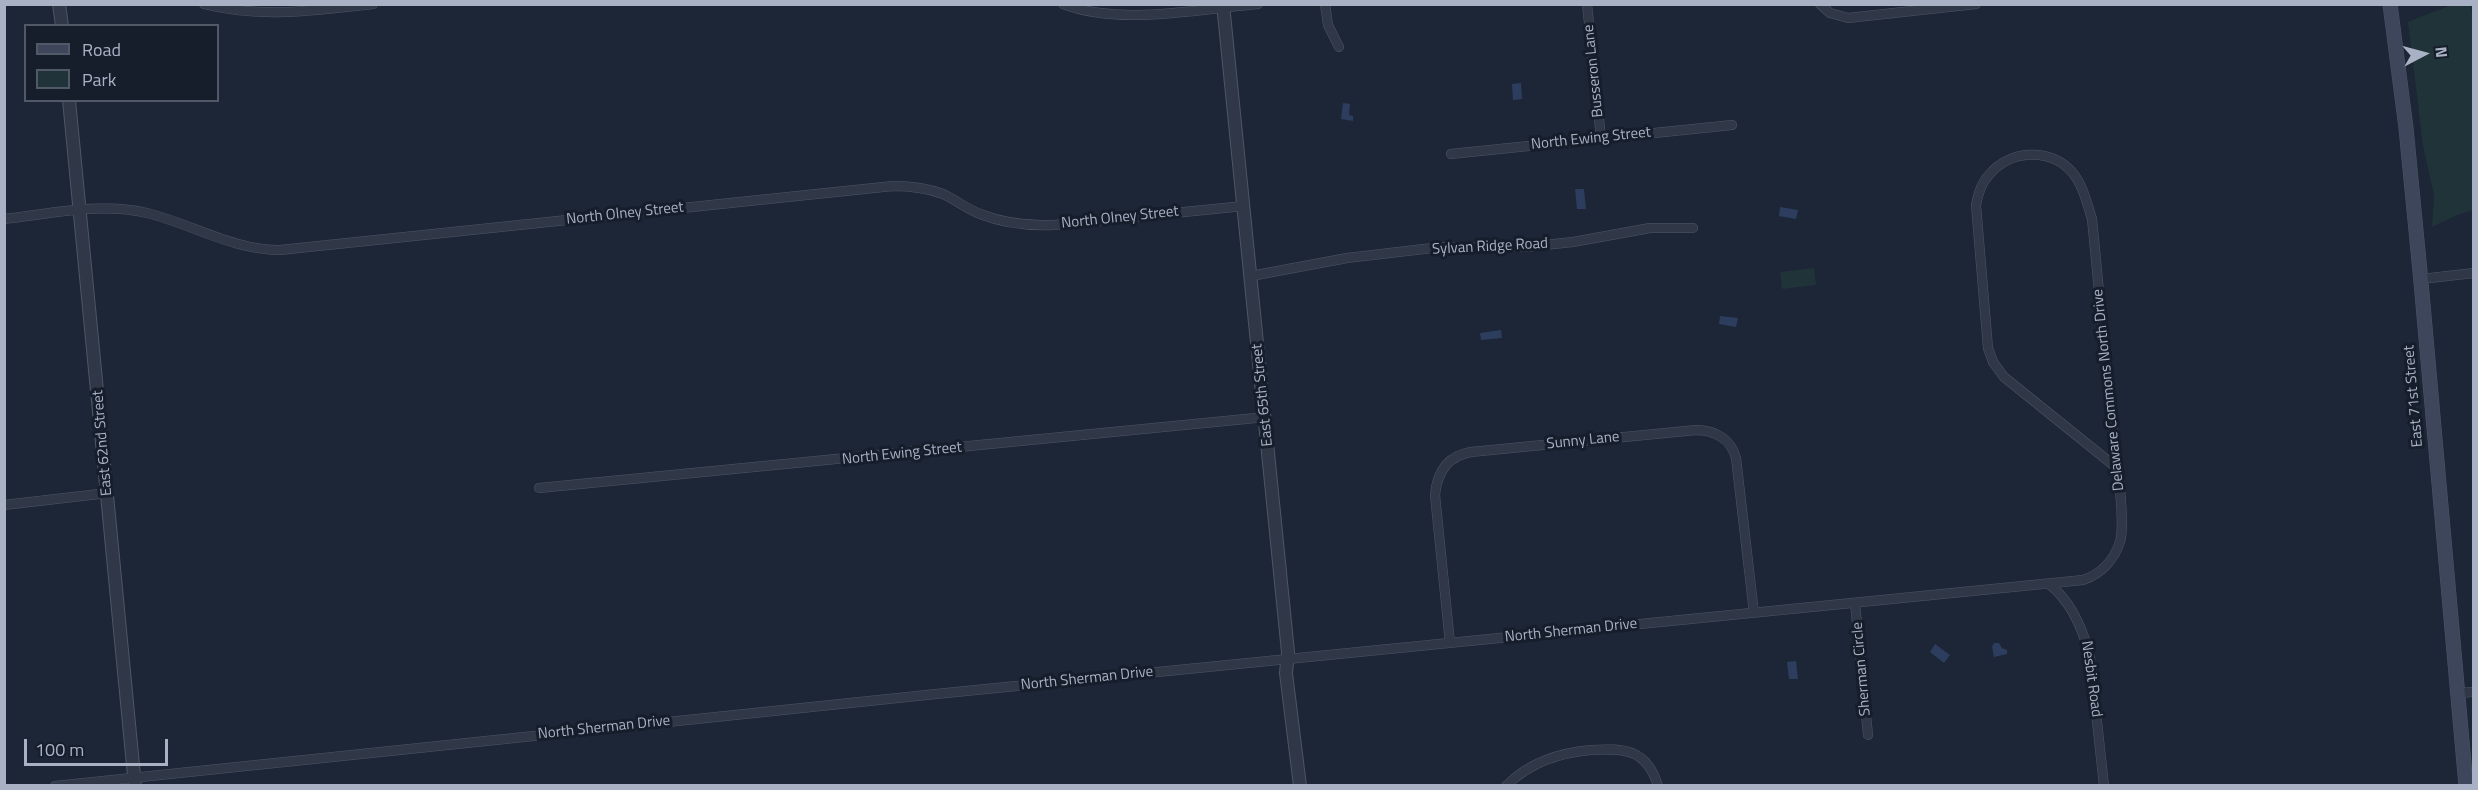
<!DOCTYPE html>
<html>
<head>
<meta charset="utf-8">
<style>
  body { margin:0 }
  #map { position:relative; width:2478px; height:790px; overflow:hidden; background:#1d2637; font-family:"Titillium Web",sans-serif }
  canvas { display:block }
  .frame { position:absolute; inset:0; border:6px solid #a9b2c5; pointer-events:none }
  .legend { position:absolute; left:24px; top:24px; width:195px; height:78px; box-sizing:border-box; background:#161d2b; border:2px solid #515969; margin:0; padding:8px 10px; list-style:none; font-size:18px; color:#a9b2c5 }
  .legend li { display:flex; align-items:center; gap:12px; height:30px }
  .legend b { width:30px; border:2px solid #515969 }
  .north { position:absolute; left:2394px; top:24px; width:60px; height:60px; -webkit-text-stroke:4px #161d2b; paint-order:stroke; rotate:84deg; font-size:16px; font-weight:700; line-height:24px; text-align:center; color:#a9b2c5 }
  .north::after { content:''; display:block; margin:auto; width:21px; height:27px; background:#a9b2c5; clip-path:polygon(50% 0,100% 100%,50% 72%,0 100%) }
  .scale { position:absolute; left:24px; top:739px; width:144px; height:27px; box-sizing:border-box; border:3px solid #a9b2c5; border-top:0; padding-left:8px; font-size:18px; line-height:21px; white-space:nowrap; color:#a9b2c5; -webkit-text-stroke:4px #161d2b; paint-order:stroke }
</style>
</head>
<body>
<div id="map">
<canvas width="2478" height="790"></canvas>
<div class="frame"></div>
<ul class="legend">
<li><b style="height:8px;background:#3e465b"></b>Road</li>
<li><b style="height:16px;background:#1f3338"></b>Park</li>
</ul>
<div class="north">N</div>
<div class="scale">100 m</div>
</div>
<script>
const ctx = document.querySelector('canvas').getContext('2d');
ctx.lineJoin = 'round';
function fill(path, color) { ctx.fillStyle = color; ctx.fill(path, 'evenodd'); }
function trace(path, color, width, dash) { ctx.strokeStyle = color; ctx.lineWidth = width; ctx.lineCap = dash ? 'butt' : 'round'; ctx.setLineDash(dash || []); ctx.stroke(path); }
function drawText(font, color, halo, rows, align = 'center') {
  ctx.font = font + ' "Titillium Web",sans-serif'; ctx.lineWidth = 6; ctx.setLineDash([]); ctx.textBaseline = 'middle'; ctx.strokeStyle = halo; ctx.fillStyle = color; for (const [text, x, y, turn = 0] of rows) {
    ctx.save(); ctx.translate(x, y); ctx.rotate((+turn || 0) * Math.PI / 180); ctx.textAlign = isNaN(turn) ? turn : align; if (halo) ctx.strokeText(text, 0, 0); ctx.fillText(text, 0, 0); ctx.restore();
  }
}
const green = new Path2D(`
  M2451,5H2471L2474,31L2473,210L2457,215L2432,227L2434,195L2423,146L2408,22Z
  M1814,268L1816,285L1782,289L1780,272Z`);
const water = new Path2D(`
  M1521,83L1522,99L1513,100L1512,84Z
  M1343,103L1350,104L1349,115L1353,116V121L1341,119Z
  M1575,189H1584L1586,209H1577Z
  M1780,207L1798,210L1796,219L1779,216Z
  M1720,316L1738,318L1736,327L1719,324Z
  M1501,330L1502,338L1481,340L1480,333Z
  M1994,643H1999L2002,648L2007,650V654L1994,657L1992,647Z
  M1935,644L1950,655L1944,663L1930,652Z
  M1796,661L1798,679H1789L1787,662Z`);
const minor = new Path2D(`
  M204,4C261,19 316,10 373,4
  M1063,4C1121,26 1197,9 1258,4
  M1325,4L1328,25L1339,47
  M1587,4L1601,138
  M1820,4L1830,13L1848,18L1976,4
  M1451,154L1732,125
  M4,219C50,214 101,202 147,213C192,224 232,250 280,250L893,186C909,186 927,188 943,194C956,200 967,209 980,214C1003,223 1029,226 1054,225L1244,206
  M1251,276L1347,258L1441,247H1526L1573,242L1650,228H1693
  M2421,279L2474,273
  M539,488L1266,417
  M4,505L108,493
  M2049,584C2072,602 2083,629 2090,657L2104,786
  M1855,603L1868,735
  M1450,643L1435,495C1437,473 1447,456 1471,452L1696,430C1715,430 1731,439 1736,458L1754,613
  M2456,693L2474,692
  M55,786L936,694L2083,580C2101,574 2114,560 2120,542C2126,522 2116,453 2113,429C2105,359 2099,289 2092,219C2087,203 2083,185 2072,172C2050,147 2009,150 1989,175C1981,183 1978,194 1976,205L1988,348L1993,362L2004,377L2117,468
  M1506,786C1530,762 1559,753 1591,750C1624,748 1647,749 1658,786`);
const tertiary = new Path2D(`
  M59,4L62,26
  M1223,4L1288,652L1286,673L1300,786
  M69,100L135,786`);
const secondary = new Path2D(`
  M2390,4L2406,128L2421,282L2466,786`);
const streetNames = [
  ["Busseron Lane",1594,71,-96],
  ["North Ewing Street",1591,139,-6],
  ["North Olney Street",625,214,-6],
  ["North Olney Street",1120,218,-6],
  ["Sylvan Ridge Road",1490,247,-3],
  ["Delaware Commons North Drive",2109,390,-96],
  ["East 65th Street",1263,395,-96],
  ["East 71st Street",2414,396,-95],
  ["Sunny Lane",1583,441,-6],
  ["East 62nd Street",103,443,-95],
  ["North Ewing Street",902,454,-6],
  ["North Sherman Drive",1571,631,-6],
  ["Sherman Circle",1862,669,-95],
  ["North Sherman Drive",1087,679,-6],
  ["Nesbit Road",2091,679,82],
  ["North Sherman Drive",604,728,-6]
];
fill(green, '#1f3338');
fill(water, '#2c3d5e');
trace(minor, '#4d5566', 10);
trace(tertiary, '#4d5566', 14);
trace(secondary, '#4d5566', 15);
trace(minor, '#303847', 9);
trace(tertiary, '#303847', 12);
trace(secondary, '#3e465b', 14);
drawText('15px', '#a9b2c5', '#161d2b', streetNames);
</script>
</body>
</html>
